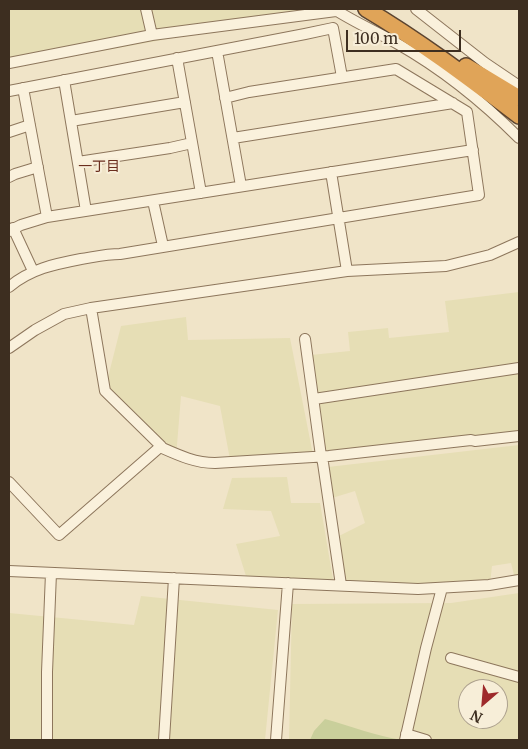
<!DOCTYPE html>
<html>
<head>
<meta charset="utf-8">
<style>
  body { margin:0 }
  #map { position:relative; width:528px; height:749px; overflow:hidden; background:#f0e4c8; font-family:Merriweather,serif }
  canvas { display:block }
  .frame { position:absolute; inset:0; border:10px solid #3d2e20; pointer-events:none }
  .north { position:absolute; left:458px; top:679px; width:50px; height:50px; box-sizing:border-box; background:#f7eed8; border:1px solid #ada18e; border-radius:50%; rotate:207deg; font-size:14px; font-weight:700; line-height:20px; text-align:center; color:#3d2e20 }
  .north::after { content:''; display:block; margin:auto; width:18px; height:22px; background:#9e2a2b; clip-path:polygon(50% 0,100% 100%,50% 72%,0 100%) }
  .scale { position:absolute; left:346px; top:30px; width:115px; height:22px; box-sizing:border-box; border:2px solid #3d2e20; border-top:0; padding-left:6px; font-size:15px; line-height:18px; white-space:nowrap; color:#3d2e20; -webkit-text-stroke:4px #f7eed8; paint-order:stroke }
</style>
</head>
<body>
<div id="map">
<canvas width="528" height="749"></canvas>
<div class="frame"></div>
<div class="north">N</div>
<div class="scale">100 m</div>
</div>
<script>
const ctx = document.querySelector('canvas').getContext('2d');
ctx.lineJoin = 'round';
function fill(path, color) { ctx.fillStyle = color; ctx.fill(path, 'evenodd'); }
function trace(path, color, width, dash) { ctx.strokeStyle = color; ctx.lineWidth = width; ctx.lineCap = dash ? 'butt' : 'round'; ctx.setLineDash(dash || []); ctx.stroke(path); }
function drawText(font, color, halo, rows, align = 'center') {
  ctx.font = font + ' Merriweather,"Noto Sans JP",serif'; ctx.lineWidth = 4; ctx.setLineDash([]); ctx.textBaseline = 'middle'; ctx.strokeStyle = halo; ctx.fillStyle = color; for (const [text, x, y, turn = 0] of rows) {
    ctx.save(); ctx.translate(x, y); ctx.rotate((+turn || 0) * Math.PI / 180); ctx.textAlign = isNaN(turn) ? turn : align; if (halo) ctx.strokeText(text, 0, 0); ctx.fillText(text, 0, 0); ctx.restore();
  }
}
const farmland = new Path2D(`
  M9,9H310L315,12L9,68Z
  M519,292V431L322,452L311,355L350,351L348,332L388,328L389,338L449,332L445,301Z
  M186,317L188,340L290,338L314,460L231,465L220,406L181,396L176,457L105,389L121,326Z
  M519,445V578L515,579L511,563L492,566L490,584L346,586L333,539L365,523L355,491L332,498L328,467Z
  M287,477L291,503H320L334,585L250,589L236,544L280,536L271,511L223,509L232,478Z
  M519,593V740H289L292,604L451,603ZM468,689H498V719H468Z
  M141,596L278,610L265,740H9V613L134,625Z`);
const green = new Path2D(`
  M325,719C351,726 376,736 402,740H310L314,731Z`);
const minor = new Path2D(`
  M146,9L152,35
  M334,9C354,22 377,32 398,44C442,69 483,102 519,138
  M416,9L485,63L519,86
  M217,51L241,186
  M177,58L201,193
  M9,63L152,35L336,11
  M64,80L86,211
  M23,88L47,217
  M9,91L305,34L333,28L342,77
  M71,121L185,102
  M9,132L30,125
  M233,138L453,103
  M78,162L170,148L192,143
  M331,172L347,271
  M9,177L15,174L38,167
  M153,201L163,246
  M13,228L33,271
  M9,231L21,225L47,217L473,150
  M9,287C30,269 55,264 81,259C94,257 107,254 120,254L479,195L467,112L396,69L249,92L225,98
  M91,308L105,391L161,446L160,447C178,455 195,463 215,463L329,456L471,440L475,441L519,436
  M305,339L321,456L323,463L341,585
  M9,348L35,330L64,314L91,308L347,271L446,266L490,255L519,242
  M314,399L519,368
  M9,482L59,535L160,447
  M9,571L418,589L489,585L519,580
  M451,658L519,677
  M406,734L426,740
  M47,740V672L51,573
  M164,740L174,578
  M276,740L288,583
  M405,740L426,648L442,588`);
const highway = new Path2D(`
  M366,9C420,41 470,79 519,116
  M466,66L519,98`);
const neighbourhoodNames = [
  ["一丁目",99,167]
];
fill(farmland, '#e6deb5');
fill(green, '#c9cf9b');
trace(minor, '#8d765c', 12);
trace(highway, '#5b4430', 18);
trace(minor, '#faf1dc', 10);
trace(highway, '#e0a458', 15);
drawText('14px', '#6b2e1e', '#f7eed8', neighbourhoodNames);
</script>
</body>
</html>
